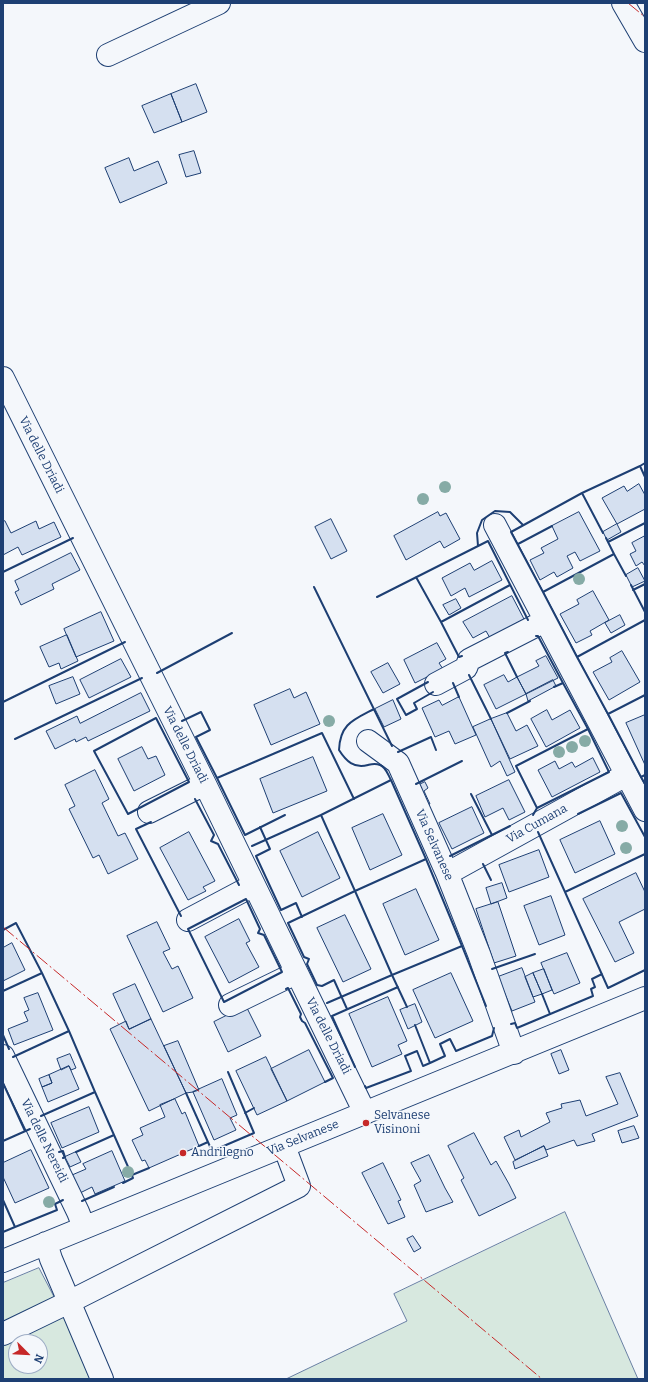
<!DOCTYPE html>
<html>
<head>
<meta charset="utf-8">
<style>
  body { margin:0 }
  #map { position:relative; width:648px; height:1382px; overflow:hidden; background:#f4f7fb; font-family:Bitter,serif }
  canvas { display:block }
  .frame { position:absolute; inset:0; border:4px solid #1d3f73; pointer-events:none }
  .north { position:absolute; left:8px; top:1334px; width:40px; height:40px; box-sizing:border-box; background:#f4f7fb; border:1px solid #9eadc5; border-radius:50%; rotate:114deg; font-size:11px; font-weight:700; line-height:16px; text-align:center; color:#1d3f73 }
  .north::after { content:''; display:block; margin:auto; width:14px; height:18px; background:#c62828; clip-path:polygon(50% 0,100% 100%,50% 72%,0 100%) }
</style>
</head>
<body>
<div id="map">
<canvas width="648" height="1382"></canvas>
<div class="frame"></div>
<div class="north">N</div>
</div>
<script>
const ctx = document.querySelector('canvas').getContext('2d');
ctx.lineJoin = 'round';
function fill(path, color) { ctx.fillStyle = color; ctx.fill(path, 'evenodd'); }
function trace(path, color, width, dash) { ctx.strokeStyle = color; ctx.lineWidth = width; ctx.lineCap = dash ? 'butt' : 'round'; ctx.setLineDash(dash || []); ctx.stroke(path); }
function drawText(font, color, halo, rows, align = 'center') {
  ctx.font = font + ' Bitter,serif'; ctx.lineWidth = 3; ctx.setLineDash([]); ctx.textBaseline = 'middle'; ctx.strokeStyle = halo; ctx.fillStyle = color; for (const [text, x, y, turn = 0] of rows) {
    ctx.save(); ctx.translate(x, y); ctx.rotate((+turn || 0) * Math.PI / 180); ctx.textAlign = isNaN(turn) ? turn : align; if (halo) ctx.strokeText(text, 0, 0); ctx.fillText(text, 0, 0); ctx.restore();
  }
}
const green = new Path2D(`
  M565,1212L638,1379H286L407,1321L394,1294Z
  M39,1268L97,1379H3V1283ZM16,1342H40V1366H16Z`);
const building = new Path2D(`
  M196,84L207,112L182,122L171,94Z
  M171,94L182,122L154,133L142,106Z
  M194,151L201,173L186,177L179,155Z
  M129,158L134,171L158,161L167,183L120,203L105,168Z
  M639,484L645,495V509L617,524L602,498L624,486L627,491Z
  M438,512L440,516L446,513L460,539L444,548L440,541L406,560L394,536Z
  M579,512L600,551L580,561L575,552L567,556L573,568L557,577L554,572L540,580L530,560L544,553L541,548L558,539L552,526Z
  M331,519L347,551L331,559L315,527Z
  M5,521L11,533L36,521L39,529L54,522L61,537L22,555L18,547L3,555V522Z
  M617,524L621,532L607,540L603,532Z
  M645,536V566L642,562L636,566L630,554L636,551L632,543Z
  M71,553L80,570L52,584L54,589L21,605L15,592L19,590L15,581Z
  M492,561L502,580L469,597L465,588L451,596L442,578L470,563L474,570Z
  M638,568L645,581L632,587L626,575Z
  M593,591L609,620L590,631L592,635L576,643L560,614L579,604L577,600Z
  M512,596L524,619L490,638L486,631L473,638L463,622Z
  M456,599L461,608L449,615L443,605Z
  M101,612L114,641L76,657L64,629Z
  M620,615L625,625L611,633L605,623Z
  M67,635L78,661L61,669L59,663L49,667L40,647Z
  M437,643L446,659L439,663L443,669L415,683L404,660Z
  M622,651L640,682L609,700L593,672L612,662L610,658Z
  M546,656L558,678L526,694L517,677L539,666L536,661Z
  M121,659L131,677L89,698L80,680Z
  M388,663L400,684L383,693L371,672Z
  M504,675L508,682L517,677L526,694L496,709L484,685Z
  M73,677L80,694L56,704L49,686Z
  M553,680L556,686L528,701L526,694Z
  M290,689L294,698L306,692L320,724L271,745L254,705Z
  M141,693L150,711L88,741L86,737L76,742L75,739L55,749L46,731L77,716L80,723Z
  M459,697L476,735L455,744L449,731L435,737L422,708L439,700L442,705Z
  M393,700L401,719L384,727L375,709Z
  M547,710L552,720L570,710L580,728L546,747L531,719Z
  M507,713L516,731L527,725L538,746L510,759L491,719Z
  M645,715V765L626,723Z
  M491,719L515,772L507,776L500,761L491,767L473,727Z
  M142,747L148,759L156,756L165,775L134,791L118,759Z
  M313,757L327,791L273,813L260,779Z
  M593,758L600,772L552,797L538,770L555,761L559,769L572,762L575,767Z
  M95,770L109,799L102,803L118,836L125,833L138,859L108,874L99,855L93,858L69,809L75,806L65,785Z
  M509,780L525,812L509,820L503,808L485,817L476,796Z
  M425,782L428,788L424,791L430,804L423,807L413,788Z
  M472,807L484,833L452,849L439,823Z
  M383,814L402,855L370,870L352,828Z
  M600,821L615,854L575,873L560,840Z
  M189,832L215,881L203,887L206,891L188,900L160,848Z
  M318,832L340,878L302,897L280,851Z
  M539,850L549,877L509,892L499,865Z
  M636,873L645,892V909L619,922L634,953L615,962L583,899Z
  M502,883L507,898L491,904L486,888Z
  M416,889L439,940L405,955L383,904Z
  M551,896L565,935L539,945L524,906Z
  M498,902L516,956L494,963L476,909Z
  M345,915L371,969L343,982L317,928Z
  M239,919L250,941L246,943L259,967L229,983L205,937Z
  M157,922L170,949L163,952L172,969L178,966L193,998L163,1012L127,936Z
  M12,943L25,970L3,981V948Z
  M567,953L580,983L554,994L541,963Z
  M522,968L535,1002L512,1011L498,977Z
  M544,969L552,990L542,994L533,973Z
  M451,973L473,1021L435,1038L413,990Z
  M533,973L542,994L533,997L525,977Z
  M135,984L151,1019L129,1029L113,994Z
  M38,993L53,1030L14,1045L8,1029L28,1021L24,1012L29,1010L24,998Z
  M388,997L407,1041L398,1045L402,1054L372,1067L349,1014Z
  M415,1004L422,1022L408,1029L400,1010Z
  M246,1006L261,1036L228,1052L214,1022Z
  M151,1019L186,1093L149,1111L110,1029L126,1021L129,1029Z
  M178,1041L199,1090L193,1092L186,1093L164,1046Z
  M309,1050L325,1082L287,1101L271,1069Z
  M561,1050L569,1070L559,1074L551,1054Z
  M70,1054L76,1068L71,1070L69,1066L61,1070L57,1059Z
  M266,1057L287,1101L257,1115L236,1071Z
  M69,1066L79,1089L48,1102L42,1087L52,1083L49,1075Z
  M620,1073L638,1116L592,1134L595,1141L577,1146L574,1140L546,1150L544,1146L515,1160L504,1137L519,1130L521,1137L550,1122L546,1113L562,1108L561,1104L580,1100L586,1116L618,1104L606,1077Z
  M49,1075L52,1083L42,1087L39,1079Z
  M222,1079L237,1115L230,1118L236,1130L214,1140L193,1092Z
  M175,1099L182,1114L185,1112L199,1146L149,1168L145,1160L142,1161L132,1140L143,1135L140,1128L165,1117L160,1105Z
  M89,1107L99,1132L62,1148L51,1123Z
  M634,1126L639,1138L622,1143L618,1131Z
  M474,1133L491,1165L496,1161L509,1184L516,1198L479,1216L461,1180L464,1178L448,1146Z
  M544,1146L548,1156L515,1169L513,1162Z
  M31,1150L49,1188L15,1203L3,1177V1163Z
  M112,1151L125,1181L95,1194L92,1187L80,1193L72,1175L86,1169L83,1164Z
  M76,1152L81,1162L70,1167L65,1157Z
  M429,1155L445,1188L453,1202L426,1212L414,1185L421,1181L411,1163Z
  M383,1163L401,1200L398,1201L405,1217L388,1224L362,1173Z
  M413,1236L421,1248L414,1252L407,1239Z`);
const minor = new Path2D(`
  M623,3L645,41
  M108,55L219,3
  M3,378L205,784L365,1113
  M495,525L645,810
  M436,684L466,668L469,660L545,621
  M368,741L398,763L447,873L479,954L514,1053
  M149,812L205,784
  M447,873L452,871L626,775
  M188,920L254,885
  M230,1005L296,973
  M3,1056L78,1212L84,1227
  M46,1243L51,1259L102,1379
  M3,1261L645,998
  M3,1334L69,1302L299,1186L284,1146`);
const wall = new Path2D(`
  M640,466L645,463
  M582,493L603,533
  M606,538L614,554L543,592L511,532L582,493L640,466L645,477
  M608,542L645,523
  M518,544L552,526
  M478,546L477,533L482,520L495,511L510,512L523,525
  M614,554L626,576
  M3,572L73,538
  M416,577L441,622L510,585
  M631,585L645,612
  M314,587L392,746
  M633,590L645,584
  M543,592L577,657L645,620
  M377,597L488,541L528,620
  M441,622L459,657L462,656
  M536,636H538L563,683
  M508,652L505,653L517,677
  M577,657L608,714L645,695
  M157,673L232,633
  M469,675L491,719
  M428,682L397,699L406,715L417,709L414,703L433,692
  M453,683L459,697
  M554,687L563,683L588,729
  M3,702L125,642
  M374,709C353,720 340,724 339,750C346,761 354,769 368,765C372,764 375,763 380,765C386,767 388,775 391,780
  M507,713L530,701
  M608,714L641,777
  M156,718L189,782L128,814L94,751Z
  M182,721L201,712L210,730L196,737L217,778
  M15,739L142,678
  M398,752L431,737L436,750
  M645,775L641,777L645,784
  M416,784L462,761
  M471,794L492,835L510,826
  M195,799L214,835L211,841L218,844L239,885
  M578,814L621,793L645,837
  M285,815L245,835L217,778L322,733L354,799
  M533,815L537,808L609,772L588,729L516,766L537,808
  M151,822L136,829L181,916
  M260,827L270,849L256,856L281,910L296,903L302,917
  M538,832L565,892
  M252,846L321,815
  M645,854L565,892L608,988L645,970
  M450,856L492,835
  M483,864L491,880
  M246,899L260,929L258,933L264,935L282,972L224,1002L188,929Z
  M3,930L16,923L42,973
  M492,969L535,954
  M286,989L288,988L301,1014L300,1017L302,1021L305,1023L333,1078L325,1082
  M3,991L42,973L69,1031
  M542,994L550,1014
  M327,1003L392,975L355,891L426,859L462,946
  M407,1007L392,975L462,946L486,1006
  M347,1009L334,980L322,986L317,985L307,964L309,959L304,957L288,923L355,891L321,815L391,780L426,859
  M511,1024L515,1023L517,1028L593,996L591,989L595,987L592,979L602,974
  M415,1025L430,1063L445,1056L440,1044L450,1039L456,1051L492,1036L494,1028
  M3,1035L9,1049
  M13,1057L69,1031L95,1092
  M355,1067L332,1016L398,987
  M3,1083L25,1131
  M365,1086L366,1088L411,1071L405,1056L417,1051L423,1066L430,1063
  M186,1093L212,1151L254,1133L228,1072
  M245,1113L254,1108
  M41,1116L95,1092L114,1135
  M3,1141L30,1129
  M199,1146L208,1142
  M59,1152L63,1151L65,1157L63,1158
  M76,1152L114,1135L133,1178L123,1183
  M132,1175L149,1168
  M3,1200L15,1227L57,1210L55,1204L63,1200
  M82,1201L114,1187
  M3,1232L15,1227`);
const power = new Path2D(`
  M628,3L645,17
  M3,927L542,1379`);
const trees = [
  [445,487],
  [423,499],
  [579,579],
  [329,721],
  [585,741],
  [572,747],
  [559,752],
  [622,826],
  [626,848],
  [128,1172],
  [49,1202]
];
const markers = [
  [366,1123,4,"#c62828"],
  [183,1153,4,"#c62828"]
];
const streetNames = [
  ["Via delle Driadi",41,455,63],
  ["Via delle Driadi",185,745,63],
  ["Via Cumana",537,824,-29],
  ["Via Selvanese",434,845,66],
  ["Via delle Driadi",328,1036,63],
  ["Via Selvanese",303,1138,-22],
  ["Via delle Nereidi",44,1141,64]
];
const poiNames = [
  ["Selvanese",374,1116],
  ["Visinoni",374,1130],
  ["Andrilegno",191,1153]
];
fill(green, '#d7e8df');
trace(green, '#687fa3', 1);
fill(building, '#d5e0f0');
trace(building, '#1d3f73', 1);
trace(minor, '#1d3f73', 24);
trace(minor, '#f4f7fb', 22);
trace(wall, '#1d3f73', 2);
trace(power, '#c62828', 1, [14, 3, 2, 3]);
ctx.fillStyle = '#86aba6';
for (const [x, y] of trees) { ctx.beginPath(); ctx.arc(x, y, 6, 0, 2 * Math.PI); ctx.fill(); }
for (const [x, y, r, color] of markers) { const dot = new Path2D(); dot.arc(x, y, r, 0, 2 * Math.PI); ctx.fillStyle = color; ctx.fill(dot); trace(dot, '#f4f7fb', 1.5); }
drawText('12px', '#1d3f73', '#f4f7fb', streetNames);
drawText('12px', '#1d3f73', '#f4f7fb', poiNames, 'left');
</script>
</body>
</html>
